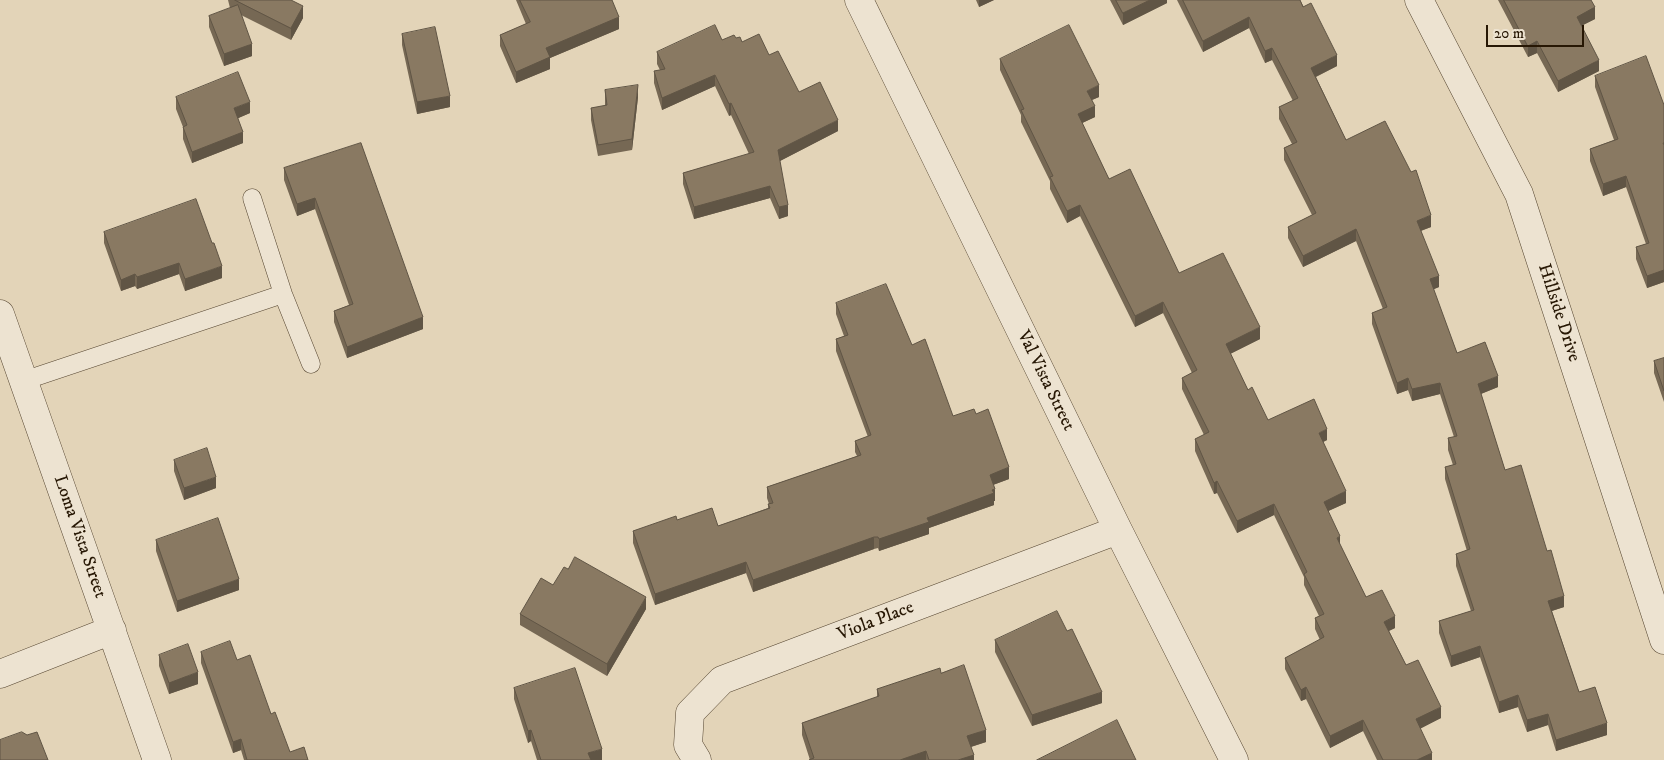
<!DOCTYPE html>
<html>
<head>
<meta charset="utf-8">
<style>
  body { margin:0 }
  #map { position:relative; width:1664px; height:760px; overflow:hidden; background:#e3d4b8; font-family:"IM FELL DW Pica",serif }
  canvas { display:block }
  .scale { position:absolute; left:1486px; top:25px; width:98px; height:22px; box-sizing:border-box; border:2px solid #271704; border-top:0; padding-left:6px; font-size:15px; line-height:18px; white-space:nowrap; color:#271704; -webkit-text-stroke:4px #ede3d1; paint-order:stroke }
</style>
</head>
<body>
<div id="map">
<canvas width="1664" height="760"></canvas>
<div class="scale">20 m</div>
</div>
<script>
const ctx = document.querySelector('canvas').getContext('2d');
ctx.lineJoin = 'round';
function trace(path, color, width, dash) { ctx.strokeStyle = color; ctx.lineWidth = width; ctx.lineCap = dash ? 'butt' : 'round'; ctx.setLineDash(dash || []); ctx.stroke(path); }
function fill(path, color) { ctx.fillStyle = color; ctx.fill(path, 'evenodd'); }
function drawText(font, color, halo, rows, align = 'center') {
  ctx.font = font + ' "IM FELL DW Pica",serif'; ctx.lineWidth = 4.5; ctx.setLineDash([]); ctx.textBaseline = 'middle'; ctx.strokeStyle = halo; ctx.fillStyle = color; for (const [text, x, y, turn = 0] of rows) {
    ctx.save(); ctx.translate(x, y); ctx.rotate((+turn || 0) * Math.PI / 180); ctx.textAlign = isNaN(turn) ? turn : align; if (halo) ctx.strokeText(text, 0, 0); ctx.fillText(text, 0, 0); ctx.restore();
  }
}
const service = new Path2D(`
  M252,198L283,294L311,364
  M23,381L283,294`);
const minor = new Path2D(`
  M859,0L1118,530L1234,760
  M1419,0L1519,194L1664,640
  M0,314L157,760
  M0,674L112,630
  M697,760L688,745L690,713L722,680L1118,530`);
const wall = new Path2D(`
  M228,0H291L303,18L291,40L241,15L252,56L224,66L209,27V16L230,8Z
  M516,0H612L619,29L550,58V69L516,83L500,46V35L526,24Z
  M976,0H994L979,7Z
  M1110,0H1167V3L1123,25Z
  M1177,0H1300L1337,66L1316,77L1346,140L1431,227L1421,231L1439,287L1433,289L1457,353L1498,387L1481,394L1505,470L1564,607L1552,611L1579,692L1607,735L1556,751L1548,725L1527,732L1518,707L1499,713L1480,657L1451,667L1439,633V621L1471,611L1456,566V554L1467,551L1445,479V467L1453,465L1448,450V438L1454,437L1440,394L1412,401L1408,390L1397,394L1372,324V313L1383,309L1356,241L1303,267L1288,238V227L1312,215L1284,160V148L1292,144L1279,119V107L1293,101L1272,60L1265,63L1249,28L1203,52Z
  M1498,0H1591L1595,19L1581,26L1599,71L1558,92L1537,53L1528,57Z
  M402,34L450,107L417,114L402,45Z
  M736,38L742,42L769,55L799,92L838,131L780,161L788,216L779,219L770,198L694,219L683,184V173L749,154L731,115L729,116L715,86L662,110L654,83V71L660,70L657,64V52L722,40Z
  M1000,59L1099,97L1092,100L1095,117L1082,123L1109,179L1179,273L1260,339L1230,354L1248,390L1268,420L1327,440L1323,442L1346,503L1328,511L1340,545L1366,597L1395,628L1389,631L1406,665L1441,718L1420,728L1432,760H1377L1363,731L1330,748L1306,699L1301,701L1285,669V658L1320,640L1315,629V618L1319,616L1304,585V577L1274,515L1237,533L1217,493L1214,494L1195,451V439L1204,435L1182,389V378L1192,373L1163,313L1135,327L1080,216L1067,223L1050,189V181L1021,122V115L1000,70Z
  M1595,76L1664,105V282L1647,288L1636,259V247L1646,244L1626,187L1603,196L1590,161V149L1614,140L1595,87Z
  M605,90L638,97L632,150L598,156L591,120V108L605,106Z
  M176,97L250,113L238,118L243,143L192,163L183,139V127L176,109Z
  M361,143L423,329L347,358L334,322V311L349,305L315,209L297,216L284,180V168Z
  M104,232L222,278L185,291L179,274L137,289L135,286L121,291L104,243Z
  M836,303L912,345L953,416L976,414L1009,479L993,485L995,501H994V505L929,528V534L879,551L878,548L874,549L753,592L746,573L655,605L633,543V531L677,520L718,526L768,508V504H769L767,498V487L857,456L855,452V441L868,437L836,351V339L844,336L836,314Z
  M1664,358V402L1654,373V361Z
  M174,460L216,488L184,500L174,471Z
  M156,540L239,590L177,612L156,551Z
  M553,585L646,609L607,676L520,625V614Z
  M1067,631L1102,703L1032,726L995,652V640Z
  M201,652L237,660L271,714L290,752L308,760H244L241,750L233,753L201,663Z
  M159,655L198,684L169,694L159,666Z
  M941,673L986,742L971,747L974,760H809H810L802,735V723L877,697V689Z
  M514,688L602,760H537L531,741L528,743L514,699Z`);
const shadedWall = new Path2D(`
  M979,0H994L979,7Z
  M1150,0H1167V3L1123,25V13Z
  M303,6V18L291,40V28Z
  M1595,7V19L1577,28V17Z
  M619,17V29L550,58V69L516,83V72L546,48Z
  M1249,17V28L1203,52V41Z
  M1537,41V53L1528,57V46Z
  M252,44V56L224,66V54Z
  M1272,48V60L1265,63V51Z
  M1337,55V66L1311,79V68Z
  M1599,60V71L1558,92V81Z
  M715,75V86L662,110V98Z
  M638,85V97L632,150V139Z
  M1099,85V97L1087,102V91Z
  M450,96V107L417,114V102Z
  M250,102V113L234,120V108Z
  M731,103V115L729,116V104Z
  M1095,106V117L1078,125V114Z
  M838,120V131L778,162V150Z
  M243,132V143L192,163V152Z
  M1626,176V187L1603,196V184Z
  M770,186V198L694,219V207Z
  M315,198V209L297,216V204Z
  M788,205V216L779,219V207Z
  M1080,205V216L1067,223V211Z
  M1431,215V227L1417,232V221Z
  M1356,229V241L1303,267V256Z
  M179,263V274L137,289V277Z
  M222,266V278L185,291V279Z
  M1664,270V282L1647,288V276Z
  M135,274V286L121,291V280Z
  M1439,276V287L1430,291V279Z
  M1163,302V313L1135,327V316Z
  M423,317V329L347,358V347Z
  M1260,327V339L1226,356V344Z
  M1498,376V387L1478,395V384Z
  M1408,378V390L1397,394V383Z
  M1440,383V394L1412,401V389Z
  M1327,429V440L1319,444V433Z
  M1009,467V479L990,486V475Z
  M216,477V488L184,500V488Z
  M1217,481V493L1214,494V483Z
  M995,489V501H994V505L929,528V534L879,551V539L927,518Z
  M1346,491V503L1324,513V502Z
  M1274,504V515L1237,533V521Z
  M1340,536V548L1337,538Z
  M874,537V549L753,592V580Z
  M746,562V573L655,605V594Z
  M239,579V590L177,612V601Z
  M1564,596V607L1548,612V601Z
  M646,597V609L607,676V664Z
  M1395,616V628L1384,633V622Z
  M1480,646V657L1451,667V656Z
  M198,672V684L169,694V683Z
  M1306,687V699L1301,701V690Z
  M1102,692V703L1032,726V715Z
  M1518,695V707L1499,713V702Z
  M1441,707V718L1416,731V719Z
  M1548,714V725L1527,732V720Z
  M1363,720V731L1330,748V736Z
  M1607,723V735L1556,751V740Z
  M531,730V741L528,743V731Z
  M986,730V742L967,748V736Z
  M241,739V750L233,753V742Z
  M602,749V760H588V753Z
  M926,751V760H900Z
  M1432,753V760H1417Z
  M974,755V760H958Z`);
const building = new Path2D(`
  M235,0H291L303,6L291,28Z
  M520,0H612L619,17L546,48L550,57L516,72L500,35L530,22Z
  M1116,0H1150L1123,13Z
  M1183,0H1300L1303,7L1311,3L1337,55L1311,68L1346,140L1385,121L1411,172L1416,170L1431,215L1417,221L1439,276L1430,279L1457,353L1485,342L1498,376L1478,384L1505,470L1521,465L1547,551L1551,550L1564,596L1548,601L1579,692L1595,687L1607,723L1556,740L1548,714L1527,720L1518,695L1499,702L1480,646L1451,656L1439,621L1474,610L1456,554L1470,549L1445,467L1456,464L1448,438L1457,436L1440,383L1412,389L1408,378L1397,383L1372,313L1387,307L1356,229L1303,256L1288,227L1316,213L1284,148L1297,142L1279,107L1298,98L1272,48L1265,51L1249,17L1203,41Z
  M1504,0H1591L1595,7L1577,17L1599,60L1558,81L1537,41L1528,46Z
  M238,5L252,44L224,54L209,16Z
  M715,25L722,40L734,35L736,38L740,37L742,42L759,34L769,55L778,51L799,92L820,82L838,120L778,150L788,205L779,207L770,186L694,207L683,173L754,152L731,103L729,104L715,75L662,98L654,71L665,69L657,52Z
  M1069,25L1099,85L1087,91L1095,106L1078,114L1109,179L1130,169L1179,273L1223,253L1260,327L1226,344L1248,390L1252,387L1268,420L1314,399L1327,429L1319,433L1346,491L1324,502L1340,536L1337,538L1366,597L1382,590L1395,616L1384,622L1406,665L1418,660L1441,707L1416,719L1432,753L1417,760H1383L1363,720L1330,736L1306,687L1301,690L1285,658L1324,637L1315,618L1324,614L1304,574L1307,572L1274,504L1237,521L1217,481L1214,483L1195,439L1209,432L1182,378L1197,370L1163,302L1135,316L1080,205L1067,211L1050,177L1053,176L1021,110L1024,109L1000,59Z
  M435,27L450,96L417,102L402,34Z
  M1646,56L1664,105V143H1663L1664,145V270L1647,276L1636,247L1649,243L1626,176L1603,184L1590,149L1618,139L1595,76Z
  M238,72L250,102L234,108L243,132L192,152L183,127L187,125L176,97Z
  M638,85L632,139L598,145L591,108L607,105L605,90Z
  M361,143L423,317L347,347L334,311L353,304L315,198L297,204L284,168Z
  M196,199L212,243H214L222,266L185,279L179,263L137,277L135,274L121,280L104,232Z
  M886,284L912,345L925,339L953,416L974,409L976,414L988,409L1009,467L990,475L995,489L992,490L994,493L927,518L929,522L879,539L878,537H874L753,580L746,562L655,594L633,531L676,516L677,520L712,508L718,526L770,508L768,504L773,503L767,487L861,455L855,441L871,435L836,339L848,335L836,303Z
  M1664,358V391L1654,361Z
  M207,448L216,477L184,488L174,460Z
  M218,518L239,579L177,601L156,540Z
  M575,557L646,597L607,664L520,614L541,578L553,585L564,567L568,569Z
  M1057,611L1067,631L1072,629L1102,692L1032,715L995,640Z
  M230,641L237,660L250,655L271,714L275,712L290,752L304,747L308,760H247L241,739L233,742L201,652Z
  M188,644L198,672L169,683L159,655Z
  M964,665L986,730L967,736L974,755L958,760H929L926,751L900,760H809L814,758L802,723L879,696L877,689L940,668L941,673Z
  M575,668L602,749L588,753L591,760H541L531,730L528,731L514,688Z
  M1117,720L1136,760H1037Z
  M22,732L27,735L37,732L48,760H0V740Z`);
const streetNames = [
  ["Hillside Drive",1558,313,72],
  ["Val Vista Street",1045,381,64],
  ["Loma Vista Street",79,537,71],
  ["Viola Place",876,622,-21]
];
trace(service, '#564631', 19);
trace(minor, '#564631', 29);
trace(service, '#ede3d1', 18);
trace(minor, '#ede3d1', 28);
fill(wall, '#766854');
fill(shadedWall, '#605545');
fill(building, '#897962');
trace(building, '#605545', 1);
drawText('18px', '#271704', '#ede3d1', streetNames);
</script>
</body>
</html>
